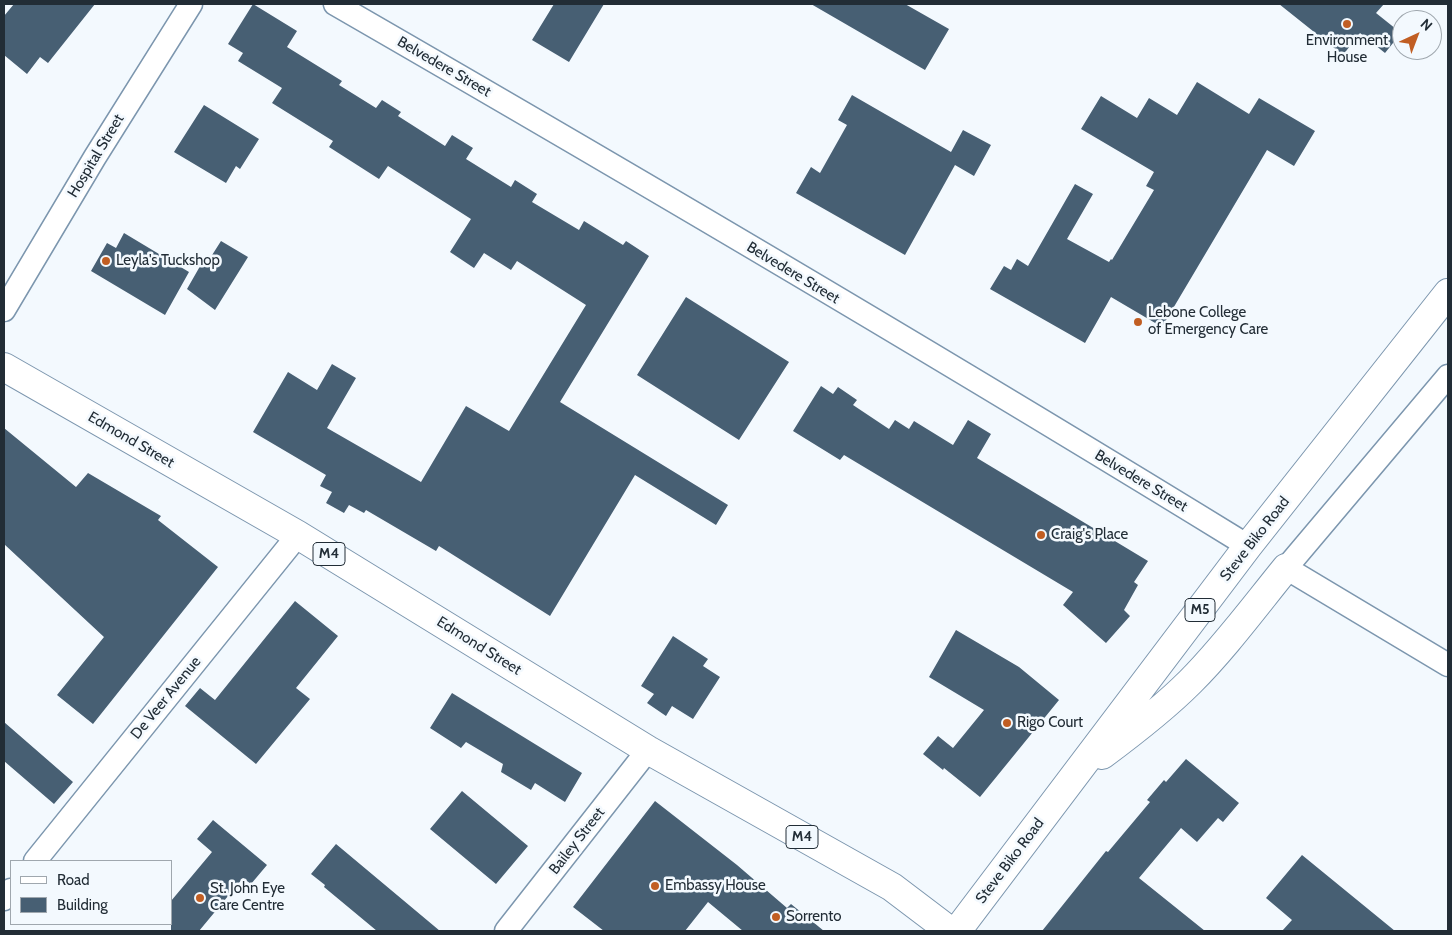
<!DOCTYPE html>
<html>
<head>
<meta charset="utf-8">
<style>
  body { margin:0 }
  #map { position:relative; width:1452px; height:935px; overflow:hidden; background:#f3f9fe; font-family:Cabin,sans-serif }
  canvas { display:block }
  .frame { position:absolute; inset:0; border:5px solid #222d36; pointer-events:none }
  .legend { position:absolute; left:10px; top:860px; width:162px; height:65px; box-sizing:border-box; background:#f3f9fe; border:1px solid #9fa7ae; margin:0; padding:6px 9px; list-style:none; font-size:15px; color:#222d36 }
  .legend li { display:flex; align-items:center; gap:10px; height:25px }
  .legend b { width:25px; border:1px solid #9fa7ae }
  .north { position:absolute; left:1392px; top:10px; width:50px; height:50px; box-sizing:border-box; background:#f3f9fe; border:1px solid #9fa7ae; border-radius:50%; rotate:43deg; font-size:14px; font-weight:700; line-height:20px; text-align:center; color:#222d36 }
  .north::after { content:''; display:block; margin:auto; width:18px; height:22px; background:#c15e23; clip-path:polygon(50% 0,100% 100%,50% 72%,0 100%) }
</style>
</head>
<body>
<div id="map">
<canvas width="1452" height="935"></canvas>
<div class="frame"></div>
<ul class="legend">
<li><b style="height:6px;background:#fff"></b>Road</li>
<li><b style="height:14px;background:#475f73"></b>Building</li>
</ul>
<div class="north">N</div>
</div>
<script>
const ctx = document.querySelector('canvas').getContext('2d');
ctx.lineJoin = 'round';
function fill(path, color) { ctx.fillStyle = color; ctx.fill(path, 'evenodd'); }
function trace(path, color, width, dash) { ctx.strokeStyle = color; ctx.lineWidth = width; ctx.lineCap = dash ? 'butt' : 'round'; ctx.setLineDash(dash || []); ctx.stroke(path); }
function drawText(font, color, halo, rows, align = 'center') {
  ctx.font = font + ' Cabin,sans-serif'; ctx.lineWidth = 5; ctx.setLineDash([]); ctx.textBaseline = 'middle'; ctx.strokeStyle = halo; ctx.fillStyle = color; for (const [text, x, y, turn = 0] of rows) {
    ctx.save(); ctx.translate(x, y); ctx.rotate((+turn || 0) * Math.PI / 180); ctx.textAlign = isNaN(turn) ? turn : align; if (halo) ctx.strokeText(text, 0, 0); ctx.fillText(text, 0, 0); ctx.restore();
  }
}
const building = new Path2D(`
  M14,4H95L48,63L40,57L27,74L4,55V16Z
  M253,4L297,31L287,47L342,81L339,85L376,108L382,100L401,112L398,116L445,146L452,135L473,148L466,159L511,187L515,180L537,194L532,202L579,230L584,221L623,245L626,241L649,256L560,402L728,505L716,525L635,475L550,616L439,546L436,551L366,510L364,513L349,505L344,513L326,503L332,492L320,486L326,475L253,432L288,372L317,390L332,364L356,378L327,428L421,482L466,406L509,431L586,305L517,261L511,270L484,253L474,268L450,252L471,219L388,166L379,179L329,147L333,141L272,103L282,88L238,61L243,53L228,44Z
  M554,4H604L569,62L532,40Z
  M811,4H905L949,29L925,70Z
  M1279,4H1384L1376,13L1401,33L1385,53L1360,33L1343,55Z
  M1197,82L1249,114L1259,98L1315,131L1294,166L1267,150L1162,327L1111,297L1085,343L990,289L1004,266L1011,270L1017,259L1028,266L1075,184L1093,194L1067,239L1109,262L1111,259L1112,260L1154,190L1146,186L1154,172L1081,129L1101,96L1137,118L1149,98L1177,115Z
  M852,95L951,152L963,130L991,145L974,176L955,165L905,255L796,193L811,167L820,173L847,125L838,120Z
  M204,105L259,139L240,169L236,166L226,183L174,152Z
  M124,233L189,272L165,315L91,271L107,243L116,248Z
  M221,241L248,257L215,310L187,289L203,261L207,263Z
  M686,297L789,362L739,440L637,375Z
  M821,386L833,394L838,387L857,400L853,405L889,429L895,420L909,429L914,421L953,445L968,420L991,434L977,458L1148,561L1134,582L1138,585L1124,610L1130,616L1106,643L1063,605L1073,592L844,455L840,460L793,431Z
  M4,428L76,487L88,473L161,516L158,520L218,567L93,724L57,695L104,637L4,544Z
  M295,601L338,636L296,688L310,699L256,764L185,706L200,688L215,700Z
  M956,630L1019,667L1059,700L980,797L944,768L943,770L923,754L938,736L953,748L984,710L929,677Z
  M673,636L708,659L703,666L720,677L693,719L672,706L666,716L647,703L654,694L641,686Z
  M452,693L582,773L565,802L535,783L531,790L501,772L503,764L466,742L461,748L430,728Z
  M4,722L73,782L54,804L4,761Z
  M1186,759L1239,803L1223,822L1218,818L1197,842L1181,828L1139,878L1205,931H1042L1106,851L1108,852L1150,802L1147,800L1164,780L1166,782Z
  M462,791L528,846L496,884L430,829Z
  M655,801L737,865L787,908L791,904L824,931H743L708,902L685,931H604L573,907Z
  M213,820L267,865L251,884L243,878L199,931H171V901L212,852L197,839Z
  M336,844L440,931H377L324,887L325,885L311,874Z
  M1302,855L1395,931H1282L1292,920L1266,898Z`);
const minor = new Path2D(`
  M335,4C642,181 947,361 1248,546
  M4,310L95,157L191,4
  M1448,376L1286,568L1448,665
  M35,861L298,535
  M4,899L11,890
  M506,931L648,750`);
const primary = new Path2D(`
  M4,367L298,535L648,750L892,887L950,931
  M1102,755C1133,732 1163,709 1190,682C1225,647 1255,606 1286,568
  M957,931L1248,546L1448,293`);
const markers = [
  [1347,24,5,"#c15e23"],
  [106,261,5,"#c15e23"],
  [1138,322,5,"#c15e23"],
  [1041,535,5,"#c15e23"],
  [1007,723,5,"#c15e23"],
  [655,886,5,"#c15e23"],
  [200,898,5,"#c15e23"],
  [776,917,5,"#c15e23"]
];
const shields = [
  [329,554,32],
  [1200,610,30],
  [802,837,32]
];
const shieldNames = [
  ["M4",329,554],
  ["M5",1200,610],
  ["M4",802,837]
];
const poiNames = [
  ["Environment",1347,41,"center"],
  ["House",1347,58,"center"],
  ["Leyla's Tuckshop",116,261],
  ["Lebone College",1148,313],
  ["of Emergency Care",1148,330],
  ["Craig's Place",1051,535],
  ["Rigo Court",1017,723],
  ["Embassy House",665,886],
  ["St. John Eye",210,889],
  ["Care Centre",210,906],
  ["Sorrento",786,917]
];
const streetNames = [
  ["Belvedere Street",444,67,30],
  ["Hospital Street",96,156,-59],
  ["Belvedere Street",793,273,31],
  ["Edmond Street",131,440,30],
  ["Belvedere Street",1141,481,31],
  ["Steve Biko Road",1255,539,-52],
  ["Edmond Street",479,646,32],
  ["De Veer Avenue",166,698,-51],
  ["Bailey Street",577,841,-52],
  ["Steve Biko Road",1010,861,-53]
];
fill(building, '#475f73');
trace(minor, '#7c96ae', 25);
trace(primary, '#7c96ae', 30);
trace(minor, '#fff', 22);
trace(primary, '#fff', 28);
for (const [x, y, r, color] of markers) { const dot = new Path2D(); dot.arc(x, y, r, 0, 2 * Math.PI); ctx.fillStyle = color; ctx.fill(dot); trace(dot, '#f3f9fe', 2); }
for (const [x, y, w] of shields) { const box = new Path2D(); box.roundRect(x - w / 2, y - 11.5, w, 23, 4); ctx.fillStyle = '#f3f9fe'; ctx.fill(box); trace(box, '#222d36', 1); }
drawText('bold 14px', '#222d36', null, shieldNames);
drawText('15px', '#222d36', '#f3f9fe', poiNames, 'left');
drawText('15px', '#222d36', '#f3f9fe', streetNames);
</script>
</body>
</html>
